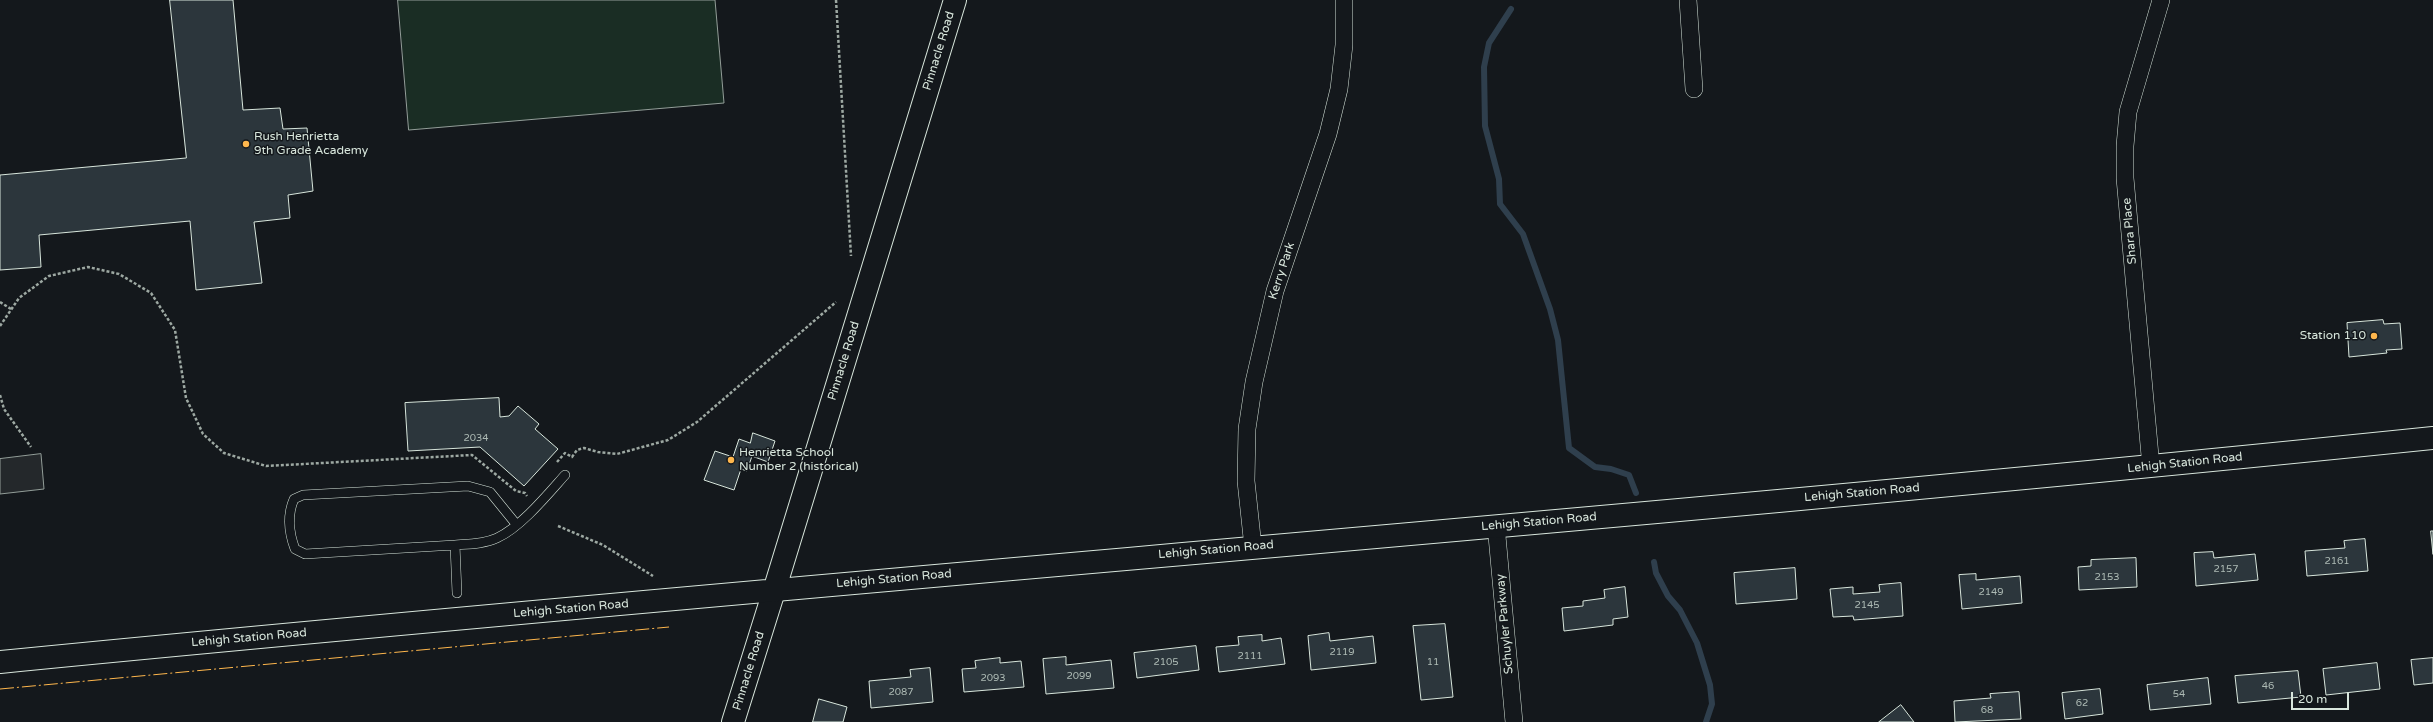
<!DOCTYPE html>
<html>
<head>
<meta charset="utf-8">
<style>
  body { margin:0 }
  #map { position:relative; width:2433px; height:722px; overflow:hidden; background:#14181c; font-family:"Varela Round",sans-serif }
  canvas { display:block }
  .scale { position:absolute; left:2291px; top:692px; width:58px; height:18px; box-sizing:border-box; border:2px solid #d8e6dc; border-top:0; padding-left:5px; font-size:12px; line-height:14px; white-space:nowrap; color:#d8e6dc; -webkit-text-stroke:3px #14181c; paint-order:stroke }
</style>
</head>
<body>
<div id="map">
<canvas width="2433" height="722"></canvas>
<div class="scale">20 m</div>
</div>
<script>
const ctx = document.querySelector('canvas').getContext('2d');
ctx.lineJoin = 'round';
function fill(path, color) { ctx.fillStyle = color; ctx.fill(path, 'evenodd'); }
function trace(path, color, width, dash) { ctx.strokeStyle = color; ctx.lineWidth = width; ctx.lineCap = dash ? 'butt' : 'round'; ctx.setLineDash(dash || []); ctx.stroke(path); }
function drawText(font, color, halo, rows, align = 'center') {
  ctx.font = font + ' "Varela Round",sans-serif'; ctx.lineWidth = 3; ctx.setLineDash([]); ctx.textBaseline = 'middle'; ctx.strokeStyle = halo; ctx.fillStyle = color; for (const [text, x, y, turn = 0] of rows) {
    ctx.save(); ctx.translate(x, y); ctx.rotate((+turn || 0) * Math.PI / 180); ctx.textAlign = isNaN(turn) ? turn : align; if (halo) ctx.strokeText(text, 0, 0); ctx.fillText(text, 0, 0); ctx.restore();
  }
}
const green = new Path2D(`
  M398,0H715L724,103L409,130Z`);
const parking = new Path2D(`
  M41,454L44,489L0,494V459Z`);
const stream = new Path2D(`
  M1511,9L1489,43L1484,67L1485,126L1499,179L1500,204L1523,234L1550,309L1558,340L1569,448L1595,467L1611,469L1629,475L1636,493
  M1654,562L1656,573L1668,596L1680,610L1697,643L1710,685L1712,704L1706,722`);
const building = new Path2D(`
  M170,0H233L243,110L280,108L283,129L307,128L313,191L288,195L290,218L254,222L262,283L196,290L190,221L39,235L41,267L0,270V175L186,158Z
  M2383,320L2384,324L2400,323L2402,349L2386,350L2387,353L2349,357L2347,323Z
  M499,398L500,417L509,416L518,406L539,424L535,429L558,449L524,486L480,447L408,451L405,403Z
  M753,433L775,441L768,462L752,456L747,471L741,469L734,490L704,480L715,451L733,457L739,439L750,443Z
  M2431,531H2433V554Z
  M2365,539L2368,571L2307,576L2305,551L2345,548L2344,541Z
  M2213,552L2214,558L2255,554L2258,580L2196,586L2194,553Z
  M2136,558L2137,587L2079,590L2078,567L2091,566V560Z
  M1795,568L1797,599L1736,604L1734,573Z
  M1976,574V580L2020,576L2022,603L1962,609L1959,575Z
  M1901,583L1903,616L1854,620L1853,616L1833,617L1830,589L1853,587V594L1880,592L1879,585Z
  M1625,587L1628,617L1613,619V625L1564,631L1562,608L1583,606V601L1605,598L1604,590Z
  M1445,624L1453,697L1421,700L1413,626Z
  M1329,633L1330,641L1373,636L1376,663L1311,670L1308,636Z
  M1262,635V641L1281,638L1285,664L1219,672L1216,647L1239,645L1238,637Z
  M1196,646L1199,670L1137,678L1134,653Z
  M1066,657V665L1111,660L1114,688L1046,694L1043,659Z
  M1000,658V663L1021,661L1024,687L964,692L962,669L976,668L975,661Z
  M2433,658V683L2414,685L2411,660Z
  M2377,663L2380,689L2326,695L2323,669Z
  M930,668L933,702L871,708L869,681L911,677L910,670Z
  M2298,671L2301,697L2238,703L2235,676Z
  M2208,678L2211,704L2150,710L2147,685Z
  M2100,689L2103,714L2065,719L2062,693Z
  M2019,692L2021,719L1955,722L1954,701L1991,698L1990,694Z
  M819,699L847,707L843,722H813Z
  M1901,705L1914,722H1879Z`);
const path = new Path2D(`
  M836,0L851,256
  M0,302L11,309
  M0,326L19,298L49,276L88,267L119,274L151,293L175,330L186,398L203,434L224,453L266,466L472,455L516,491L525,493L527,496
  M0,395L4,409L31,447
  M557,462L565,453L572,457L577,450L584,448L598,452L617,454L668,440L697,422L836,302
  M558,526L603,545L653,576`);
const service = new Path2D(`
  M455,545L305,554L295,549C289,533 287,515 294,499L303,495L468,486L490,492L516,524
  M457,593L455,545C469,544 484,544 497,538C521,527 548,494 565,475`);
const minor = new Path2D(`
  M1688,0L1694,89
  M2151,467L2125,178V146L2128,112L2161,0
  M1496,525L1514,722
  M1253,547L1246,481L1247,429L1254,382L1275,291L1328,134L1339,89L1344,45V0`);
const tertiary = new Path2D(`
  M733,722L774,591`);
const secondary = new Path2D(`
  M774,591L955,0
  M0,662C810,582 1623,521 2433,438`);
const power = new Path2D(`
  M0,689L669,627`);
const markers = [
  [246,144,4,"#ffb74d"],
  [2374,336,4,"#ffb74d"],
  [731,460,4,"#ffb74d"]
];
const numberNames = [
  ["2034",476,438],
  ["2161",2337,561],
  ["2157",2226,569],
  ["2153",2107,577],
  ["2149",1991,592],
  ["2145",1867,605],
  ["2119",1342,652],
  ["2111",1250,656],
  ["2105",1166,662],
  ["11",1433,662],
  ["2099",1079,676],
  ["2093",993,678],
  ["46",2268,686],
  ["2087",901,692],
  ["54",2179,694],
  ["62",2082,703],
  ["68",1987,710]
];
const streetNames = [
  ["Pinnacle Road",939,51,-73],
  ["Shara Place",2130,231,-95],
  ["Kerry Park",1282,271,-72],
  ["Pinnacle Road",844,361,-73],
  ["Lehigh Station Road",2185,463,-6],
  ["Lehigh Station Road",1862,493,-5],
  ["Lehigh Station Road",1539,522,-5],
  ["Lehigh Station Road",1216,550,-5],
  ["Lehigh Station Road",894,579,-5],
  ["Lehigh Station Road",571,609,-5],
  ["Schuyler Parkway",1505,624,-95],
  ["Lehigh Station Road",249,638,-5],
  ["Pinnacle Road",749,671,-73]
];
const poiNames = [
  ["Rush Henrietta",254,137],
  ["9th Grade Academy",254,151],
  ["Station 110",2366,336,"right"],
  ["Henrietta School",739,453],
  ["Number 2 (historical)",739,467]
];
fill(green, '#1a2d24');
trace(green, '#939e99', 1);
fill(parking, '#24282b');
trace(parking, '#939e99', 1);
trace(stream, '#2f3f4d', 6);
fill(building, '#2c363c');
trace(building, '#d8e6dc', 1);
trace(service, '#d8e6dc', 10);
trace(minor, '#d8e6dc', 18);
trace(tertiary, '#d8e6dc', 24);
trace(secondary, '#d8e6dc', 24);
trace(path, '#9da8a2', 2.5, [3, 2]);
trace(service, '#14181c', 9);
trace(minor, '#14181c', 17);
trace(tertiary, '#14181c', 22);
trace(secondary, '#14181c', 22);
trace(power, '#ffb74d', 1, [14, 3, 2, 3]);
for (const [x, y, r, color] of markers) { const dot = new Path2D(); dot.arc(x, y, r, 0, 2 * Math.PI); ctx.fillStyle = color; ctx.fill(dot); trace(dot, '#14181c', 1.5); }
drawText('10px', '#adbab4', null, numberNames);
drawText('12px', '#d8e6dc', '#14181c', streetNames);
drawText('12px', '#d8e6dc', '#14181c', poiNames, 'left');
</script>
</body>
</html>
